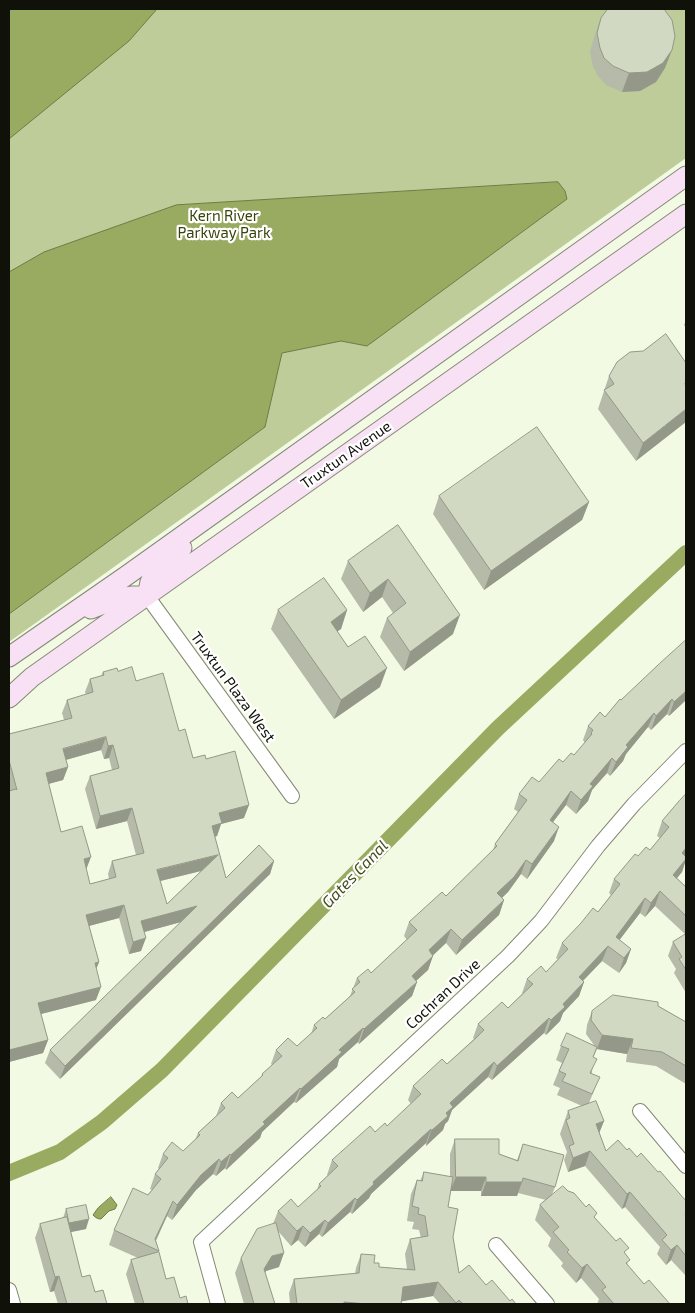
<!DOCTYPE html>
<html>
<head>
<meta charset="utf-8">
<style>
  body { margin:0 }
  #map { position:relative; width:695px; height:1313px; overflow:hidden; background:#f3fae3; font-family:"Exo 2",sans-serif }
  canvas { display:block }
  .frame { position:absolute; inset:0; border:10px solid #10120a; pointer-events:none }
</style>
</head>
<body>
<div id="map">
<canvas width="695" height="1313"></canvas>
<div class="frame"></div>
</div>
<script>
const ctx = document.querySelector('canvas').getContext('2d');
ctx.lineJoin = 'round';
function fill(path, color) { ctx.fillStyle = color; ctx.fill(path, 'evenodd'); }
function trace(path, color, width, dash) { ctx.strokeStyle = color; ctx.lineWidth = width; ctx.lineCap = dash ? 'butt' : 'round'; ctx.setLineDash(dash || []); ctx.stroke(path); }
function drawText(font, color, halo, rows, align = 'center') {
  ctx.font = font + ' "Exo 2",sans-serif'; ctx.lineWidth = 4.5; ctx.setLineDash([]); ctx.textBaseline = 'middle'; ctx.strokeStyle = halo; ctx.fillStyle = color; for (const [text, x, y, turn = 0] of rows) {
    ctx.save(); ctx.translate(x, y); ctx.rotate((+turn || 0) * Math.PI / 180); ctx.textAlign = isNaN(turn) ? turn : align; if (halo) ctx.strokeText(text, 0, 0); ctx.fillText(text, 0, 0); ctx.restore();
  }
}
const green = new Path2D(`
  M9,9H686V158L9,642Z`);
const water = new Path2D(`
  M9,9H157L129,41L9,139Z
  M558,182L565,191L567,199L367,346L341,341L282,353L265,427L9,614V272L44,252L176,205Z
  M111,1197L117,1205L115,1209L109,1211L101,1219C98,1219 96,1218 93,1215L98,1208Z`);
const canal = new Path2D(`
  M9,1173L60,1152L102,1122L162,1070L498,728L686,553`);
const minor = new Path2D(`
  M147,596L292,796
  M640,1111L686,1166
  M496,1245L547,1304
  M9,1290L13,1304
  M218,1304L201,1242L508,956L541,921L598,846L634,804L686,751`);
const secondary = new Path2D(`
  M147,596L150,582L157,572L182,548
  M91,609L119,598L133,596H147
  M9,657L126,576L686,176
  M9,698L32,677L686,214`);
const wall = new Path2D(`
  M601,18L665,68L656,82L640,91L622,92L606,85L598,76L593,67L590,52L594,37Z
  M686,320V328L684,325Z
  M686,363L636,461L598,409L609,376Z
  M439,496L589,502L582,520L484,590L433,514Z
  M398,525L453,634L404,671L380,637L387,618L393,613L382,597L363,612L341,579L348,561Z
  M278,610H347L341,629L337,631L348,647L380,687L334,719L271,629Z
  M659,664L686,700L669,716L667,714L651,730L648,727L626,754L623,761L610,776L607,773L592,790L588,801L576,814L566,805L553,822L554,841L527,879L521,874L508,892L502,898L504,900L499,915L456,955L446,943L433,955L428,970L416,981L417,982L412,996L359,1044L358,1042L339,1059L337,1067L296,1103L294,1102L262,1132L260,1138L226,1170L225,1168L216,1176L213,1174L196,1190L172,1220L167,1216L156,1241L159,1251L158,1252L166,1279L180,1298L188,1304H135L126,1274L131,1260L138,1258L109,1245L114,1230L152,1190L150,1189L155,1174L159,1169L158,1168L163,1154L183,1151L195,1140L198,1133L216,1116L221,1103L238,1098L261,1077L262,1074L272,1065L271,1064L276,1050L297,1046L311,1034L314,1025L325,1019L350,996L357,978L371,973L407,940L404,936L409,922L446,896L493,850L495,844L518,812L514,809L519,794L539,782L563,762L574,755L585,743L583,740L588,726L605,717Z
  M118,671L136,681L179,731L193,758L206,759L244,818L221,824L217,836L215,837L226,878L274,861L270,874L60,1079L45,1063L50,1050L181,922L144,932L141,951L129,954L119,918L89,926L99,962L96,969V1000L41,1014L48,1040L43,1053L9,1062V734L64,720L62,713L67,700L86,695L85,692L90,679L101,676L103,672ZM101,750L104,759L109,758L112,770L90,776L85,789L96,829L127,821L136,855L112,861L108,874L109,879L90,884L86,869L61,832L48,784L63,780L68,767L66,760ZM201,871L167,904L160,881Z
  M686,794V860L682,872L677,878L686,887V993L674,973L676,969L668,956L673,942L686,935L655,906L645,917L640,913L619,940L631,949L626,963L619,973L602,961L583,981L584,982L579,996L563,1013L560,1021L546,1035L544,1033L492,1080L488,1077L452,1110L448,1121L445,1124L443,1130L426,1146V1143L371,1194L369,1198L352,1214L350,1212L322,1237L319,1234L305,1247L298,1240L291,1246L278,1231L279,1267L266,1271L265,1273L275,1304H244L235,1273L241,1258L273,1224L278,1211L298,1207L317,1190L319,1184L328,1175H327L332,1160L375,1132L387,1126L411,1104L408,1100L413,1086L447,1064L474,1039L473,1038L478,1024L508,1008L523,993H522L527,979L546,972L558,959L556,958L562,943L598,912L611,895L609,893L614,879L638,856L650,850L660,838L657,836L662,821Z
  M658,1006L686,1022V1084L656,1066L626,1062L627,1054L597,1049L593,1058L592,1073L594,1091L589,1103L604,1121L599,1133L606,1151L627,1150L658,1172L686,1201V1276L671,1260L666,1265L657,1254L660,1247L625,1207L622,1209L585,1166L568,1172L564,1160L567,1152L560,1134L568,1111L582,1106L557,1095L560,1088L553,1085L562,1063L556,1060L561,1046L594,1045L586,1034L587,1025L592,1011Z
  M455,1139L517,1160L523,1144L555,1187L552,1195L568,1191L596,1219L626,1255L628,1266L644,1284L670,1304H597L599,1299L581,1278L576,1283L561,1266L563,1263L548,1246L551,1238L535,1220L540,1205L546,1200L518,1193L517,1196H481V1191H450L448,1207L459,1273L486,1285L516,1304H440L433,1296L402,1301L401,1304H290L289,1293L294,1279L355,1274L356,1268L361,1254L379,1267L407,1269L405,1254L410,1239L421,1238L419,1230L412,1229L414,1222L407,1221L411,1194L417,1180L420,1181L424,1172L450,1177V1154Z
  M66,1209L86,1229L71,1232L82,1277L107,1304H58L54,1291L50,1292L35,1238L40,1224L63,1218Z`);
const shadedWall = new Path2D(`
  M672,50L665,68L656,82L640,91L622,92L629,73Z
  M686,409V422L636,461L643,443Z
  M589,502L582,520L484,590L491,571Z
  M388,579L382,597L363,612L370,593Z
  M347,610L341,629L324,641L331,622Z
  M460,615L453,634L404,671L410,652Z
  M387,668L380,687L334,719L341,700Z
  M686,691V700L669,716L674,702Z
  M672,699L667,714L651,730L656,716Z
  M654,713L648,727L626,754L623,761L610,776L616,762L626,745Z
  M106,737L101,750L58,762L63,749Z
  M113,745L109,758L104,759L108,746Z
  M612,758L607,773L592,790L588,801L576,814L581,800L590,784Z
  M68,767L63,780L41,786L46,773Z
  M571,791L566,805L544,834L550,820Z
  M249,805L244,818L221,824L217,836L208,838L212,826L219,813Z
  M132,808L127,821L96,829L100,816Z
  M559,827L554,841L527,879L532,864Z
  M686,848V856L676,868L682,853Z
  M218,855L213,868L152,883L157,870Z
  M91,857L86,870L84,859Z
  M686,859L682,872L668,889L673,875Z
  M526,860L521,874L508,892L492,907L497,893Z
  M274,861L270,874L60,1079L65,1066Z
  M660,891L655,906L645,917L651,903Z
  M645,898L640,913L612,950L616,937Z
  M504,900L499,915L456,955L462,940Z
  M124,905L119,918L81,928L86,915Z
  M197,906L192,919L137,934L141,921Z
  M451,929L446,943L423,965L429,950Z
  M146,938L141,951L129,954L133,942Z
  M608,946L602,961L573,991L579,977Z
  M631,949L626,963L619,973L624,958Z
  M433,956L428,970L406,990L412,976Z
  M99,962L94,975L95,963Z
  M417,982L412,996L359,1044L364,1029Z
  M584,982L579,996L563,1013L560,1021L546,1035L551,1020L563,1004Z
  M101,987L96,1000L33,1016L38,1003Z
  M549,1018L544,1033L492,1080L497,1066Z
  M363,1028L358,1042L339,1059L337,1067L296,1103L301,1089L339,1050Z
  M602,1035L633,1039L627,1054L597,1049Z
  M48,1040L43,1053L9,1062V1050Z
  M494,1062L488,1077L452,1110L448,1121L445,1124L443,1130L426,1146L431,1131L450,1103Z
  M300,1088L294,1102L262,1132L260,1138L226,1170L231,1155L263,1122Z
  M604,1121L598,1136L596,1124Z
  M431,1129L426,1143L371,1194L369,1198L352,1214L357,1200L373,1182Z
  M590,1151L585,1166L568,1172L573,1158Z
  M230,1154L225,1168L216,1176L221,1162Z
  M219,1159L213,1174L196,1190L172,1220L177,1205L201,1175Z
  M456,1177H486L481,1191H450Z
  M486,1182H522L517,1196H481Z
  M630,1192L625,1207L622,1209L627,1194Z
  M355,1198L350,1212L322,1237L328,1223Z
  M173,1201L167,1216L152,1248L155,1239Z
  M89,1219L86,1229L66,1233L69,1223Z
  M325,1220L319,1234L305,1247L310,1233Z
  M303,1226L298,1240L291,1246L297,1231Z
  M677,1245L671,1260L666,1265L671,1250Z
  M284,1253L279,1267L266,1271L259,1284L264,1269L272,1256Z
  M587,1264L581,1278L576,1283L582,1268Z
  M59,1276L54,1291L50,1292L55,1277Z
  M438,1282L433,1296L398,1302L403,1287Z
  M344,1302L367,1304H343Z`);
const building = new Path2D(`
  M608,9H664L672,20L675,36L672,50L663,63L647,72L629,73L613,66L604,58L600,48L597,33L601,18Z
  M666,334L686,363V382L685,383L686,388V409L643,443L604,390L614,384L609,376L617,362L630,352L643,351Z
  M537,427L589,502L491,571L439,496Z
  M398,525L460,615L410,652L387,618L406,603L388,579L370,593L348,561Z
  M324,578L347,610L331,622L348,647L365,636L387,668L341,700L278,610Z
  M686,640V691L674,702L672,699L656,716L654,713L626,745L628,747L616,762L612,758L590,784L593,786L581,800L571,791L550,820L559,827L532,864L526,860L514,877L497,893L504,900L462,940L451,929L429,950L433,956L412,976L417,982L364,1029L363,1028L339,1050L342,1052L301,1089L300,1088L263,1122L265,1124L231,1155L230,1154L221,1162L219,1159L201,1175L177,1205L173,1201L155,1239L159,1251L114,1230L133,1188L148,1195L161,1179L155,1174L168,1158L163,1154L172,1142L183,1151L200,1135L198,1133L225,1108L221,1103L232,1092L238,1098L263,1075L262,1074L282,1056L276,1050L288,1038L297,1046L317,1028L314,1025L323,1017L325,1019L355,992L352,989L360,982L357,978L368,969L371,973L417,930L409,922L442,892L446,896L497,846L495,844L527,800L519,794L532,777L539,782L559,759L563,762L571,753L574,755L592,734L591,733L593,730L588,726L600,712L605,717L620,699L621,700L659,664Z
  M132,667L136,681L163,673L179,731L185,729L193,758L205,755L206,759L235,751L249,805L219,813L222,823L212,826L226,878L259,845L274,861L65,1066L50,1050L197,906L141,921L146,938L133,942L124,905L86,915L99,962L95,963L101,987L38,1003L48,1040L9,1050V791L16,789L17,790L9,760V734L72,718L67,700L93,692L90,679L104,675L103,672L117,668L118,671ZM106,737L108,746L113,745L119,768L90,776L100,816L132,808L144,853L112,861L116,877L90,884L84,859L91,857L82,826L61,832L46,773L68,767L63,749ZM218,855L167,904L157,870Z
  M686,794V848L682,853L686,857V859L673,875L686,887V916L660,891L651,903L645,898L616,937L631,949L624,958L608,946L579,977L584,982L563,1004L565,1007L551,1020L549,1018L497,1066L494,1062L450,1103L453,1107L446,1113L448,1116L431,1131V1129L373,1182L374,1184L357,1200L355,1198L328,1223L325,1220L310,1233L303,1226L297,1231L278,1211L291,1199L298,1207L321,1186L319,1184L338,1166L332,1160L370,1126L375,1132L385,1123L387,1126L421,1094L413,1086L442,1059L447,1064L477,1037L484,1030L478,1024L502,1002L508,1008L533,984L527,979L541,966L546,972L568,949L562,943L581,923L593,908L598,912L620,884L614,879L635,854L638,856L646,847L650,850L669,827L662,821L679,801Z
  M686,934V970L679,959L682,957L673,942Z
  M613,995L658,1002V1006L686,1022V1066L662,1052L631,1048L633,1039L602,1035L591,1020L592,1011Z
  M567,1033L597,1047L593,1057L597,1059L590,1073L600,1077L592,1094L562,1081L566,1074L559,1071L569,1049L561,1046Z
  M596,1101L604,1121L596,1124L606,1151L618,1140L627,1150L629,1148L637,1157L641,1153L658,1172L660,1171L686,1201V1213L685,1215L686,1216V1256L677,1245L671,1250L662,1240L667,1235L630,1192L627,1194L590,1151L573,1158L569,1146L574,1144L566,1120L570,1118L568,1111Z
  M455,1139H499V1154L518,1161L523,1144L564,1155L555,1187L523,1178L522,1182H486V1177H456Z
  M424,1172L453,1177L448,1207L458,1209L453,1237L459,1273L469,1265L486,1285L492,1280L510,1301L512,1299L516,1304H463L459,1300L456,1303L438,1282L403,1287L401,1304H367L344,1302V1304H297L294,1279L359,1273L361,1254L375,1255L374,1263H379V1267L415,1270L410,1239L428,1236L425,1216L418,1214L419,1208L412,1206L417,1180L422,1181Z
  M563,1186L568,1191L574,1193L586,1207L589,1204L597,1213L594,1217L616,1241L620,1238L629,1248L624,1252L630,1260L626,1263L644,1284L649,1280L670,1304H614L602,1290L606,1287L587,1264L582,1268L567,1252L569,1250L553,1232L559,1227L540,1205Z
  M86,1205L89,1219L69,1223L66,1209Z
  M67,1217L82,1277L90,1275L95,1292L103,1290L107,1304H67L59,1276L55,1277L40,1224Z
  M276,1223L284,1253L272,1256L264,1269L275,1304H254L241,1258L257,1229Z
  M159,1252L166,1279L174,1277L180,1298L186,1296L188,1304H144L131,1260Z`);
const parkNames = [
  ["Kern River",224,216],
  ["Parkway Park",224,233]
];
const streetNames = [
  ["Truxtun Avenue",346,455,-35],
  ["Truxtun Plaza West",233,687,54],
  ["Cochran Drive",443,994,-43]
];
const waterNames = [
  ["Gates Canal",355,874,-46]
];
fill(green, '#becc99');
fill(water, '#99aa61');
trace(water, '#707c47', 1);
trace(canal, '#99aa61', 16);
trace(minor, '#848975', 16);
trace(secondary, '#848975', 21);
trace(minor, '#fff', 14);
trace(secondary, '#f8e1f4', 19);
fill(wall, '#b5bba8');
fill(shadedWall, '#939888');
fill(building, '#d2d9c3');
trace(building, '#939888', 1);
drawText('15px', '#38430a', '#fff', parkNames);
drawText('15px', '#10120a', '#fff', streetNames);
drawText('italic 16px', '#45501b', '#fff', waterNames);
</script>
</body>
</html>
